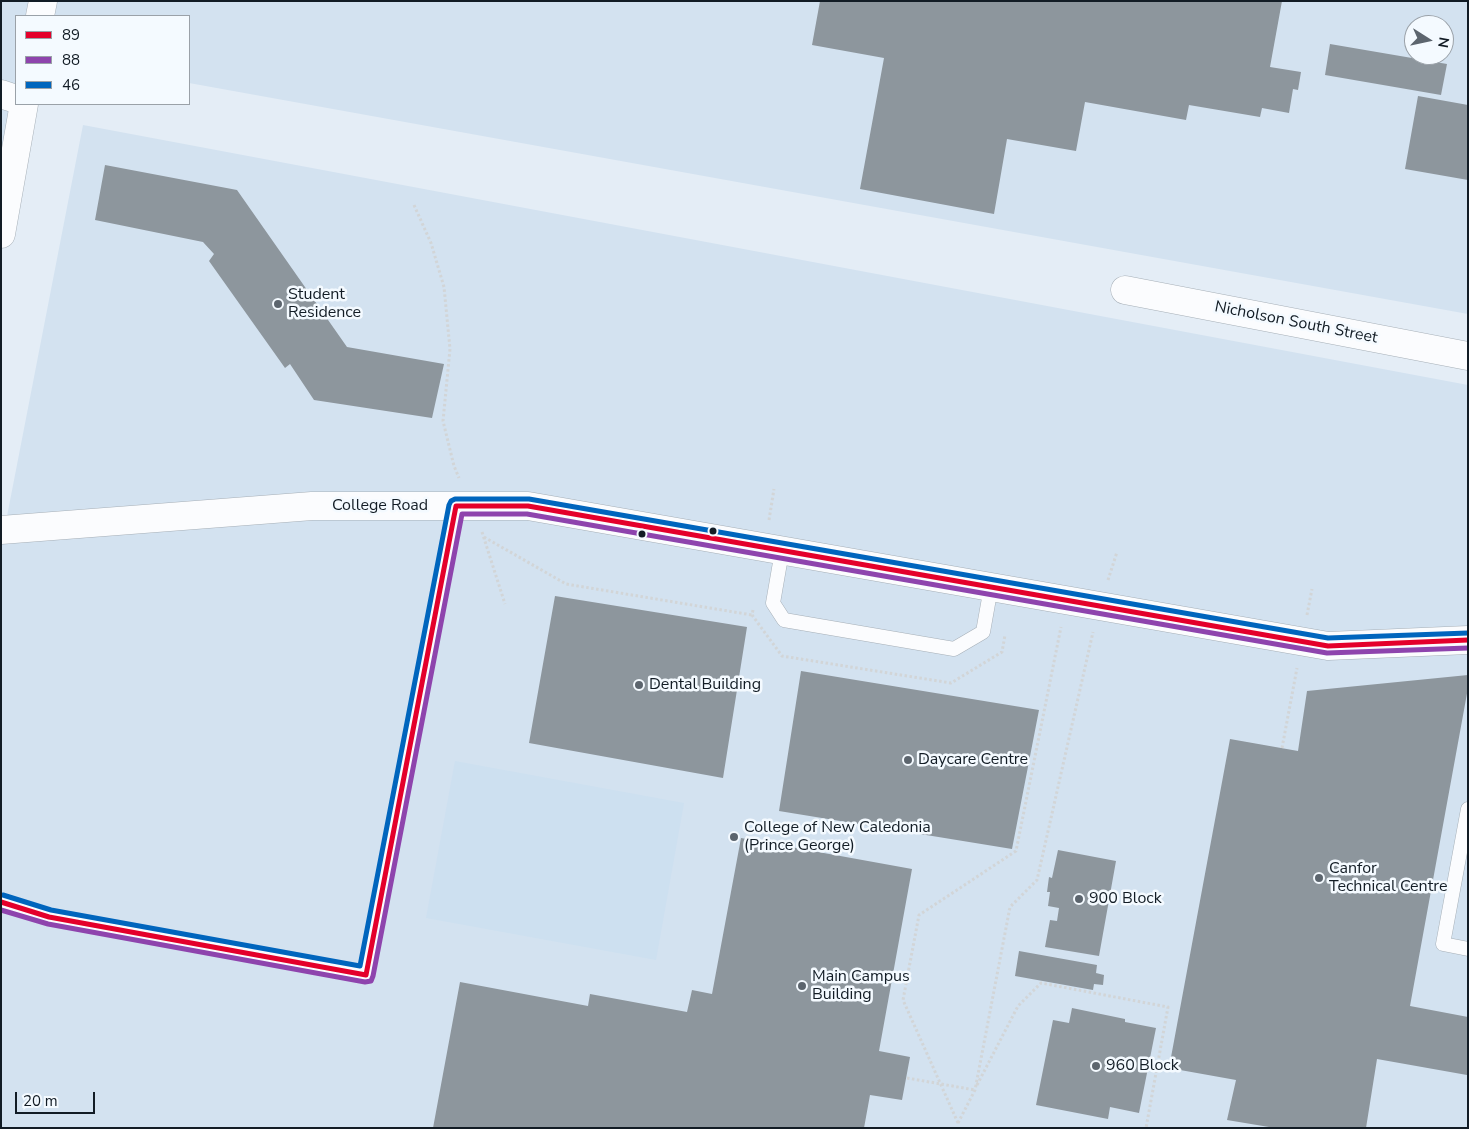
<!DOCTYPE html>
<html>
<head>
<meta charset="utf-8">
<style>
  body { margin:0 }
  #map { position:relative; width:1469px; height:1129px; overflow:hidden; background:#e4edf6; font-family:"Nunito Sans",sans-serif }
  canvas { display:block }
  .frame { position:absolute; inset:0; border:2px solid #121c25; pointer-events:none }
  .legend { position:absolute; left:15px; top:15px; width:175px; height:90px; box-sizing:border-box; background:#f4faff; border:1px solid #9aa1a8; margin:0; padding:6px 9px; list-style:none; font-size:15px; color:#121c25 }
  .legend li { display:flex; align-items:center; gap:10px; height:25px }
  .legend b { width:25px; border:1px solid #9aa1a8 }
  .north { position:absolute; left:1404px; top:15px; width:50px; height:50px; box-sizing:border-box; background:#f4faff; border:1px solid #9aa1a8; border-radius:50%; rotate:100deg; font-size:14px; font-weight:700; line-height:20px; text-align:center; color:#121c25 }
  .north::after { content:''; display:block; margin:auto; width:18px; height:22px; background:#5c656e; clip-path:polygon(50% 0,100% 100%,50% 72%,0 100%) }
  .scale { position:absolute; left:15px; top:1092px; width:80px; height:22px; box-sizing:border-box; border:2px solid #121c25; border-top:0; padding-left:6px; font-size:15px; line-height:18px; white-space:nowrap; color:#121c25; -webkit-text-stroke:4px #f4faff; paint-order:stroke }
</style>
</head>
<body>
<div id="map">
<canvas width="1469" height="1129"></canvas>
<div class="frame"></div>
<ul class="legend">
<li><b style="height:6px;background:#e4002b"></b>89</li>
<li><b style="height:6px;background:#8e44ad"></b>88</li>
<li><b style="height:6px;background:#0065bd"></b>46</li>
</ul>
<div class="north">N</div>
<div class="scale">20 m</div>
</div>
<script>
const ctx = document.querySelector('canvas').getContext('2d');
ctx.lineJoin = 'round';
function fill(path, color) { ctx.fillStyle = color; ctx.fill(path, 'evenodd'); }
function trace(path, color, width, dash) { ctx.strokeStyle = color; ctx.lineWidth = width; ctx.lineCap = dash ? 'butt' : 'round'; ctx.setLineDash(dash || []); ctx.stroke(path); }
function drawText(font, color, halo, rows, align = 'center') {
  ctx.font = font + ' "Nunito Sans",sans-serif'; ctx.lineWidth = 5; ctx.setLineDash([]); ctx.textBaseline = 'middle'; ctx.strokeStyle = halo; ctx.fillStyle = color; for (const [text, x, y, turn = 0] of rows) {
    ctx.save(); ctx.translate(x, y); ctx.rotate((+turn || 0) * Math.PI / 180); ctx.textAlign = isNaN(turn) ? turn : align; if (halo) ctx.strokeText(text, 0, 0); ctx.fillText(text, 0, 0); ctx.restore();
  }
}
const built = new Path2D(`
  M1,1H1468V314L189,83V16H16V90L1,164ZM1414,25H1444V55H1414Z
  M83,125L1468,385V1128H1V547Z`);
const green = new Path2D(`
  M455,761L684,803L656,960L426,918Z`);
const building = new Path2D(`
  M820,1H1282L1270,67L1301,72L1298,90L1293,89L1289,113L1262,108L1260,117L1189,105L1186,120L1085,102L1076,151L1007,139L994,214L860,189L884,58L812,45Z
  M1330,44L1447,64L1441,95L1325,75Z
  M1418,96L1468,105V180L1405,169Z
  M105,165L237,190L347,347L444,364L432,418L314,400L290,364L285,368L209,261L214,254L203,242L95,220Z
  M555,596L747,627L723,778L529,743Z
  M801,671L1039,710L1012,849L779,811Z
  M1468,675V688L1410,1006L1468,1017L1467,1075L1377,1059L1366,1128H1275L1227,1120L1236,1080L1169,1068L1230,739L1298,751L1307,691Z
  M741,838L912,869L879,1051L910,1057L902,1100L870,1095L864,1128H433L460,982L588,1006L590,994L687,1012L692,990L712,994Z
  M1058,850L1116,861L1099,956L1045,947L1050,920L1057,921L1059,908L1048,906L1050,892H1047L1049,877L1052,878Z
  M1019,951L1097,965L1096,973L1104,975L1103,985L1094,984L1093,990L1015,976Z
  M1072,1008L1125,1019V1022L1156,1028L1139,1113L1110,1107L1108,1119L1036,1105L1053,1020L1069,1023Z`);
const path = new Path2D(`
  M414,205L431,243L444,287L450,349L443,421L454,466L459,478
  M769,520L774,489
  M482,532L505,604
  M484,537L566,584L752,615
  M1108,580L1117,552
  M753,610L752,615L782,656L951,683L1002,652L1005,635
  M1307,615L1312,589
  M1282,748L1297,668
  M977,1085L1018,1006L1041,983L1168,1007L1146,1128
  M958,1123L975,1090L1010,907L1037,880L1093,632
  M958,1123L903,1000L919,915L1016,851L1061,627`);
const service = new Path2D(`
  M782,551L773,603L784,620L954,649L983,632L991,587
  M1468,809L1443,944L1468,949
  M1,902L49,917L366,975L456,506`);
const minor = new Path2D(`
  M1,94L16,99
  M1125,290L1468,356
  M1,530L312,506H528L1328,646L1468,640`);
const tertiary = new Path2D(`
  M40,16L43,1
  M1,234L24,104`);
const pathBridge = new Path2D(`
  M907,1078L975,1090`);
const bus1 = new Path2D(`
  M1,902L49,917L366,975L456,506H528L1328,646L1468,640`);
const bus2 = new Path2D(`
  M1,910L48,924L365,982L371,981L373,976L462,514H527L1327,653L1468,648`);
const bus3 = new Path2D(`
  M3,895L51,910L360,966L449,505L451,501L455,499H529L1328,638L1468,633`);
const markers = [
  [278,304,5,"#5c656e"],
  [713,531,4.5,"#121c25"],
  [642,534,4.5,"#121c25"],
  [639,685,5,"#5c656e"],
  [908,760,5,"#5c656e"],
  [734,837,5,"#5c656e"],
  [1319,878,5,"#5c656e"],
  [1079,899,5,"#5c656e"],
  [802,986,5,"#5c656e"],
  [1096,1066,5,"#5c656e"]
];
const poiNames = [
  ["Student",288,295],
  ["Residence",288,313],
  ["Dental Building",649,685],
  ["Daycare Centre",918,760],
  ["College of New Caledonia",744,828],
  ["(Prince George)",744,846],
  ["Canfor",1329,869],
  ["Technical Centre",1329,887],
  ["900 Block",1089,899],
  ["Main Campus",812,977],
  ["Building",812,995],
  ["960 Block",1106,1066]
];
const streetNames = [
  ["Nicholson South Street",1296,323,11],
  ["College Road",380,506]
];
fill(built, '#d3e2f0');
fill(green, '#cde0f0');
fill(building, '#8d969d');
trace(service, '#a6afb7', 15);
trace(minor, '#a6afb7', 29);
trace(tertiary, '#a6afb7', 29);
trace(path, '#d2d5d7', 3, [2.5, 2.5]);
trace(service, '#fbfcfe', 14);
trace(minor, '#fbfcfe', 28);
trace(tertiary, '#fbfcfe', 28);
trace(pathBridge, '#d2d5d7', 3, [2.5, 2.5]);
trace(bus1, '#e4002b', 5);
trace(bus2, '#8e44ad', 5);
trace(bus3, '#0065bd', 5);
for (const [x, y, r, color] of markers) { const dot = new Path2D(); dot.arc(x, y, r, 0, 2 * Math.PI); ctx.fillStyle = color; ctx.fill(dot); trace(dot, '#f4faff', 2); }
drawText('16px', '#121c25', '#f4faff', poiNames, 'left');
drawText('16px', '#121c25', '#f4faff', streetNames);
</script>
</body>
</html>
